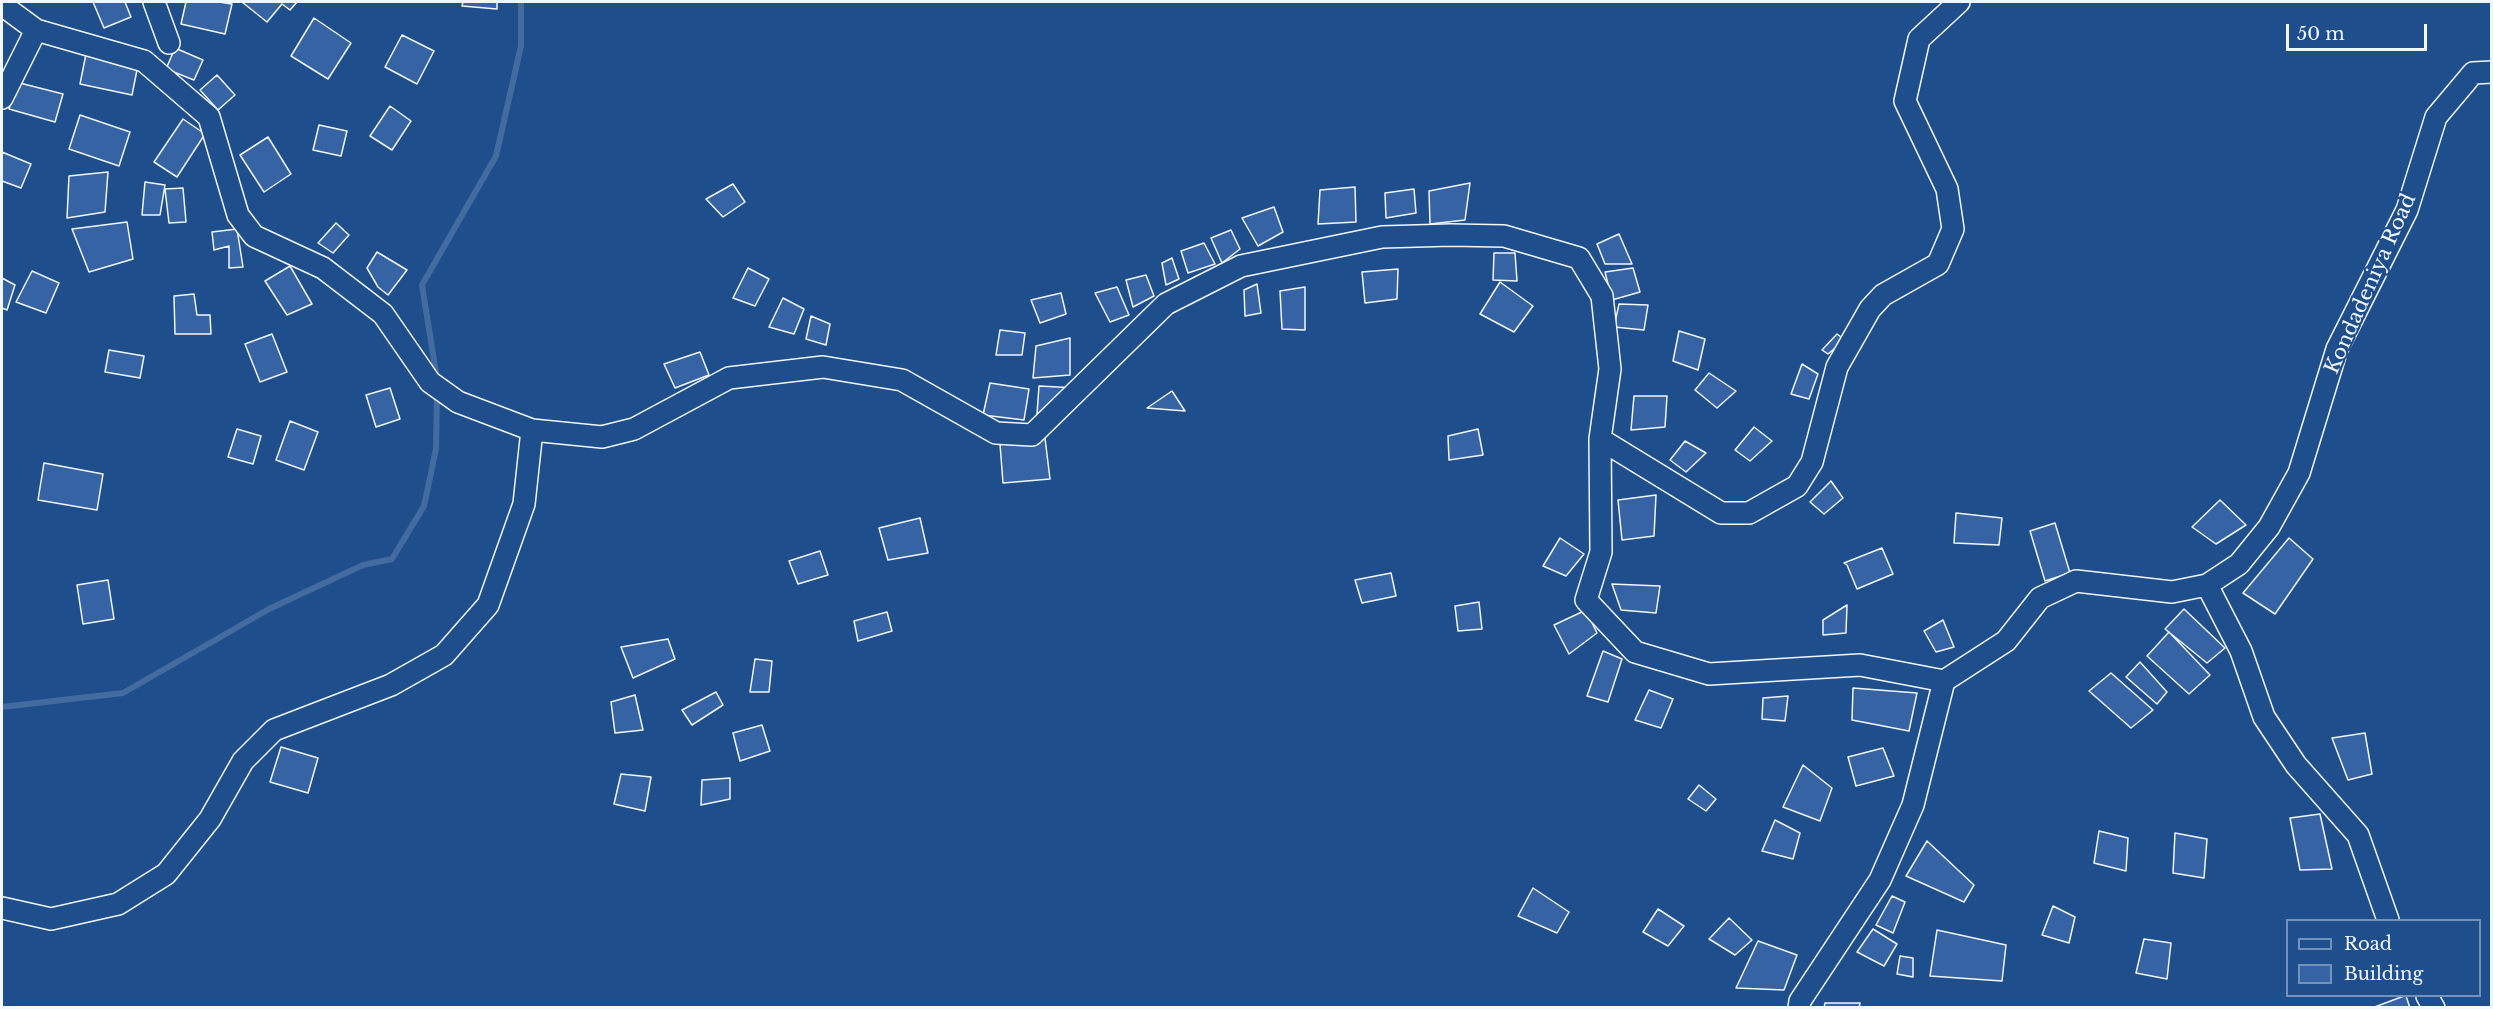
<!DOCTYPE html>
<html>
<head>
<meta charset="utf-8">
<style>
  body { margin:0 }
  #map { position:relative; width:2493px; height:1009px; overflow:hidden; background:#1f4e8c; font-family:"Libre Baskerville",serif }
  canvas { display:block }
  .frame { position:absolute; inset:0; border:3px solid #f2f6ff; pointer-events:none }
  .legend { position:absolute; left:2286px; top:919px; width:195px; height:78px; box-sizing:border-box; background:#1f4e8c; border:2px solid #7391ba; margin:0; padding:8px 10px; list-style:none; font-size:18px; color:#f2f6ff }
  .legend li { display:flex; align-items:center; gap:12px; height:30px }
  .legend b { width:30px; border:2px solid #7391ba }
  .scale { position:absolute; left:2286px; top:24px; width:141px; height:27px; box-sizing:border-box; border:3px solid #f2f6ff; border-top:0; padding-left:8px; font-size:18px; line-height:21px; white-space:nowrap; color:#f2f6ff; -webkit-text-stroke:4px #1f4e8c; paint-order:stroke }
</style>
</head>
<body>
<div id="map">
<canvas width="2493" height="1009"></canvas>
<div class="frame"></div>
<ul class="legend">
<li><b style="height:8px;background:#1f4e8c"></b>Road</li>
<li><b style="height:16px;background:#3563a3"></b>Building</li>
</ul>
<div class="scale">50 m</div>
</div>
<script>
const ctx = document.querySelector('canvas').getContext('2d');
ctx.lineJoin = 'round';
function trace(path, color, width, dash) { ctx.strokeStyle = color; ctx.lineWidth = width; ctx.lineCap = dash ? 'butt' : 'round'; ctx.setLineDash(dash || []); ctx.stroke(path); }
function fill(path, color) { ctx.fillStyle = color; ctx.fill(path, 'evenodd'); }
function drawText(font, color, halo, rows, align = 'center') {
  ctx.font = font + ' "Libre Baskerville",serif'; ctx.lineWidth = 4.5; ctx.setLineDash([]); ctx.textBaseline = 'middle'; ctx.strokeStyle = halo; ctx.fillStyle = color; for (const [text, x, y, turn = 0] of rows) {
    ctx.save(); ctx.translate(x, y); ctx.rotate((+turn || 0) * Math.PI / 180); ctx.textAlign = isNaN(turn) ? turn : align; if (halo) ctx.strokeText(text, 0, 0); ctx.fillText(text, 0, 0); ctx.restore();
  }
}
const stream = new Path2D(`
  M437,379L422,285L496,156L521,46V2
  M2,707L123,693L269,609L363,565L392,559L424,506L436,449L437,392`);
const building = new Path2D(`
  M93,2H125L131,17L104,28Z
  M186,2H219L232,4L225,34L181,24Z
  M242,2H297L290,10L282,4L267,22Z
  M463,2H497V9L462,6Z
  M314,18L351,43L328,79L291,56Z
  M402,35L434,51L417,84L385,67Z
  M175,48L203,60L194,80L166,69Z
  M86,54L138,65L132,95L80,84Z
  M217,75L235,95L218,110L200,90Z
  M16,82L63,94L55,122L9,109Z
  M390,106L411,121L392,150L370,136Z
  M80,115L130,132L119,166L69,149Z
  M183,119L205,134L177,177L154,162Z
  M319,125L347,131L341,156L313,150Z
  M268,137L291,174L264,192L240,155Z
  M2,152L31,164L21,188L2,181Z
  M108,172L105,212L67,218L69,176Z
  M145,182L165,185L160,215H142Z
  M1470,183L1465,220L1430,224L1429,191Z
  M733,184L745,202L723,217L706,199Z
  M1355,187L1356,222L1318,224L1320,190Z
  M183,188L186,222L169,223L165,189Z
  M1414,189L1416,213L1386,218L1385,193Z
  M1274,207L1283,232L1258,246L1242,218Z
  M127,222L133,259L89,272L72,229Z
  M336,223L349,235L333,253L318,243Z
  M237,229L243,267L229,268V246L214,250L212,232Z
  M1231,230L1240,249L1222,263L1211,238Z
  M1619,234L1632,264H1605L1597,244Z
  M1204,243L1215,264L1188,273L1181,251Z
  M377,252L407,270L388,295L378,287L367,268Z
  M1494,253H1515L1517,281L1493,280Z
  M1172,258L1179,279L1166,285L1162,263Z
  M290,266L312,304L287,315L265,281Z
  M748,268L769,279L755,306L733,298Z
  M1633,268L1640,292L1612,300L1605,272Z
  M1398,269L1397,299L1365,303L1362,272Z
  M32,271L59,283L46,313L16,302Z
  M1146,275L1154,296L1133,307L1126,280Z
  M2,278L15,285L7,310L2,308Z
  M1500,282L1533,306L1514,332L1480,314Z
  M1257,284L1261,313L1245,316L1244,290Z
  M1117,287L1129,315L1110,322L1095,293Z
  M1305,287V330L1282,329L1280,291Z
  M1061,293L1066,314L1040,323L1031,300Z
  M194,294L197,315H210L211,334H175L174,296Z
  M783,298L804,309L794,334L769,327Z
  M1619,304L1648,305L1644,330L1614,327Z
  M811,316L830,324L826,345L806,339Z
  M1000,330L1025,333L1022,355H996Z
  M1679,331L1705,339L1698,370L1673,361Z
  M272,334L287,372L260,382L245,344Z
  M1837,334L1845,340L1828,354L1822,350Z
  M1070,338V375L1033,378L1036,346Z
  M109,350L144,356L140,378L105,372Z
  M700,352L709,375L675,388L664,364Z
  M1802,364L1818,374L1809,399L1791,394Z
  M1709,373L1736,391L1717,408L1695,390Z
  M990,383L1029,389L1024,420L983,415Z
  M1039,386L1077,388L1037,414Z
  M390,388L400,419L376,427L366,395Z
  M1172,391L1185,411L1147,408Z
  M1634,396H1667L1665,427L1631,430Z
  M290,421L318,432L304,470L276,460Z
  M1754,427L1772,441L1750,461L1735,450Z
  M237,429L261,436L253,464L228,457Z
  M1478,429L1483,455L1449,460L1448,436Z
  M1045,438L1050,479L1003,483L1000,444Z
  M1685,441L1706,453L1686,472L1670,460Z
  M44,463L103,474L97,510L38,500Z
  M1831,481L1843,498L1824,514L1810,502Z
  M1656,495L1654,536L1622,540L1618,500Z
  M2220,500L2246,525L2216,544L2192,527Z
  M1956,513L2002,518L1999,545L1954,543Z
  M920,518L928,553L888,560L879,528Z
  M2055,523L2070,573L2045,581L2030,531Z
  M1560,538L1584,554L1566,576L1543,566Z
  M2289,538L2313,559L2275,614L2243,593Z
  M1882,548L1893,574L1857,589L1847,565L1844,563Z
  M820,551L828,575L798,584L789,561Z
  M1391,573L1396,596L1362,603L1355,580Z
  M108,580L114,619L83,624L77,585Z
  M1612,584L1660,586L1656,613L1621,610Z
  M1479,602L1482,629L1458,631L1455,606Z
  M1847,605L1846,633L1823,635V620Z
  M2184,609L2225,648L2207,663L2165,629Z
  M1586,610L1597,633L1569,654L1554,625Z
  M887,612L892,631L858,641L854,621Z
  M1943,620L1954,647L1936,652L1924,631Z
  M2169,632L2210,675L2189,694L2147,656Z
  M668,639L675,659L633,678L621,647Z
  M1603,651L1622,659L1608,702L1587,696Z
  M755,659L772,661L769,692H750Z
  M2140,662L2167,692L2157,704L2126,677Z
  M2111,673L2153,710L2131,728L2089,691Z
  M1853,688L1917,693L1909,731L1852,720Z
  M1649,690L1673,699L1661,728L1635,720Z
  M716,692L723,705L692,725L682,710Z
  M635,695L643,730L615,733L611,702Z
  M1788,696L1785,721L1762,719L1763,698Z
  M762,725L770,751L740,761L733,733Z
  M2365,733L2372,774L2348,780L2332,738Z
  M281,747L318,758L308,793L270,782Z
  M1883,748L1894,776L1856,786L1848,757Z
  M1803,765L1832,788L1820,821L1783,807Z
  M621,774L651,777L645,811L614,804Z
  M730,778V799L701,805L702,780Z
  M1699,785L1716,799L1706,811L1688,799Z
  M2320,814L2332,869L2300,870L2290,818Z
  M1775,820L1800,833L1793,859L1762,851Z
  M2099,831L2128,838L2126,871L2094,863Z
  M2175,833L2207,839L2204,878L2173,873Z
  M1927,841L1974,885L1964,902L1906,876Z
  M1533,888L1569,912L1557,933L1518,916Z
  M1892,896L1905,902L1893,933L1876,925Z
  M2053,906L2075,917L2069,943L2042,935Z
  M1658,909L1684,926L1668,946L1643,932Z
  M1729,918L1752,940L1735,955L1709,939Z
  M1873,929L1897,944L1884,966L1857,952Z
  M1937,930L2006,945L2002,981L1930,976Z
  M2144,939L2171,943L2167,979L2136,973Z
  M1758,941L1797,955L1784,990L1736,988Z
  M1900,956L1913,958V977L1897,974Z
  M2406,996L2410,1008H2372L2404,996Z
  M1825,1003H1860L1859,1008H1824Z`);
const minor = new Path2D(`
  M154,2L169,43
  M2,5L36,30L144,61L209,117L238,215L254,236L323,268L383,314L430,382L458,402L532,430L602,437L634,429L729,378L823,367L902,380L996,433L1032,435L1166,304L1241,266L1382,237L1451,235L1504,236L1579,258L1602,296L1610,369L1600,439L1601,552L1586,600L1635,652L1709,674L1860,665L1944,681
  M2,98L36,30
  M1600,439L1721,513H1749L1797,486L1812,462L1837,367L1870,309L1883,295L1938,264L1953,229L1947,189L1905,101L1919,39L1959,2
  M2207,585L2241,651L2264,717L2296,765L2358,835L2388,920
  M2,908L51,919L118,904L166,874L210,819L243,761L274,730L391,685L444,655L488,605L524,504L532,430
  M2427,996L2434,1008
  M1799,1008L1800,1001L1880,880L1913,805L1944,681L2006,641L2040,598L2076,581L2172,592L2207,585L2239,564L2269,527L2299,473L2337,349L2407,210L2436,117L2473,73L2492,72`);
const streetNames = [
  ["Kondadeniya Road",2371,284,-66]
];
trace(stream, '#446ba0', 6);
fill(building, '#3563a3');
trace(building, '#f2f6ff', 1.5);
trace(minor, '#f2f6ff', 24);
trace(minor, '#1f4e8c', 21);
drawText('20px', '#f2f6ff', '#1f4e8c', streetNames);
</script>
</body>
</html>
